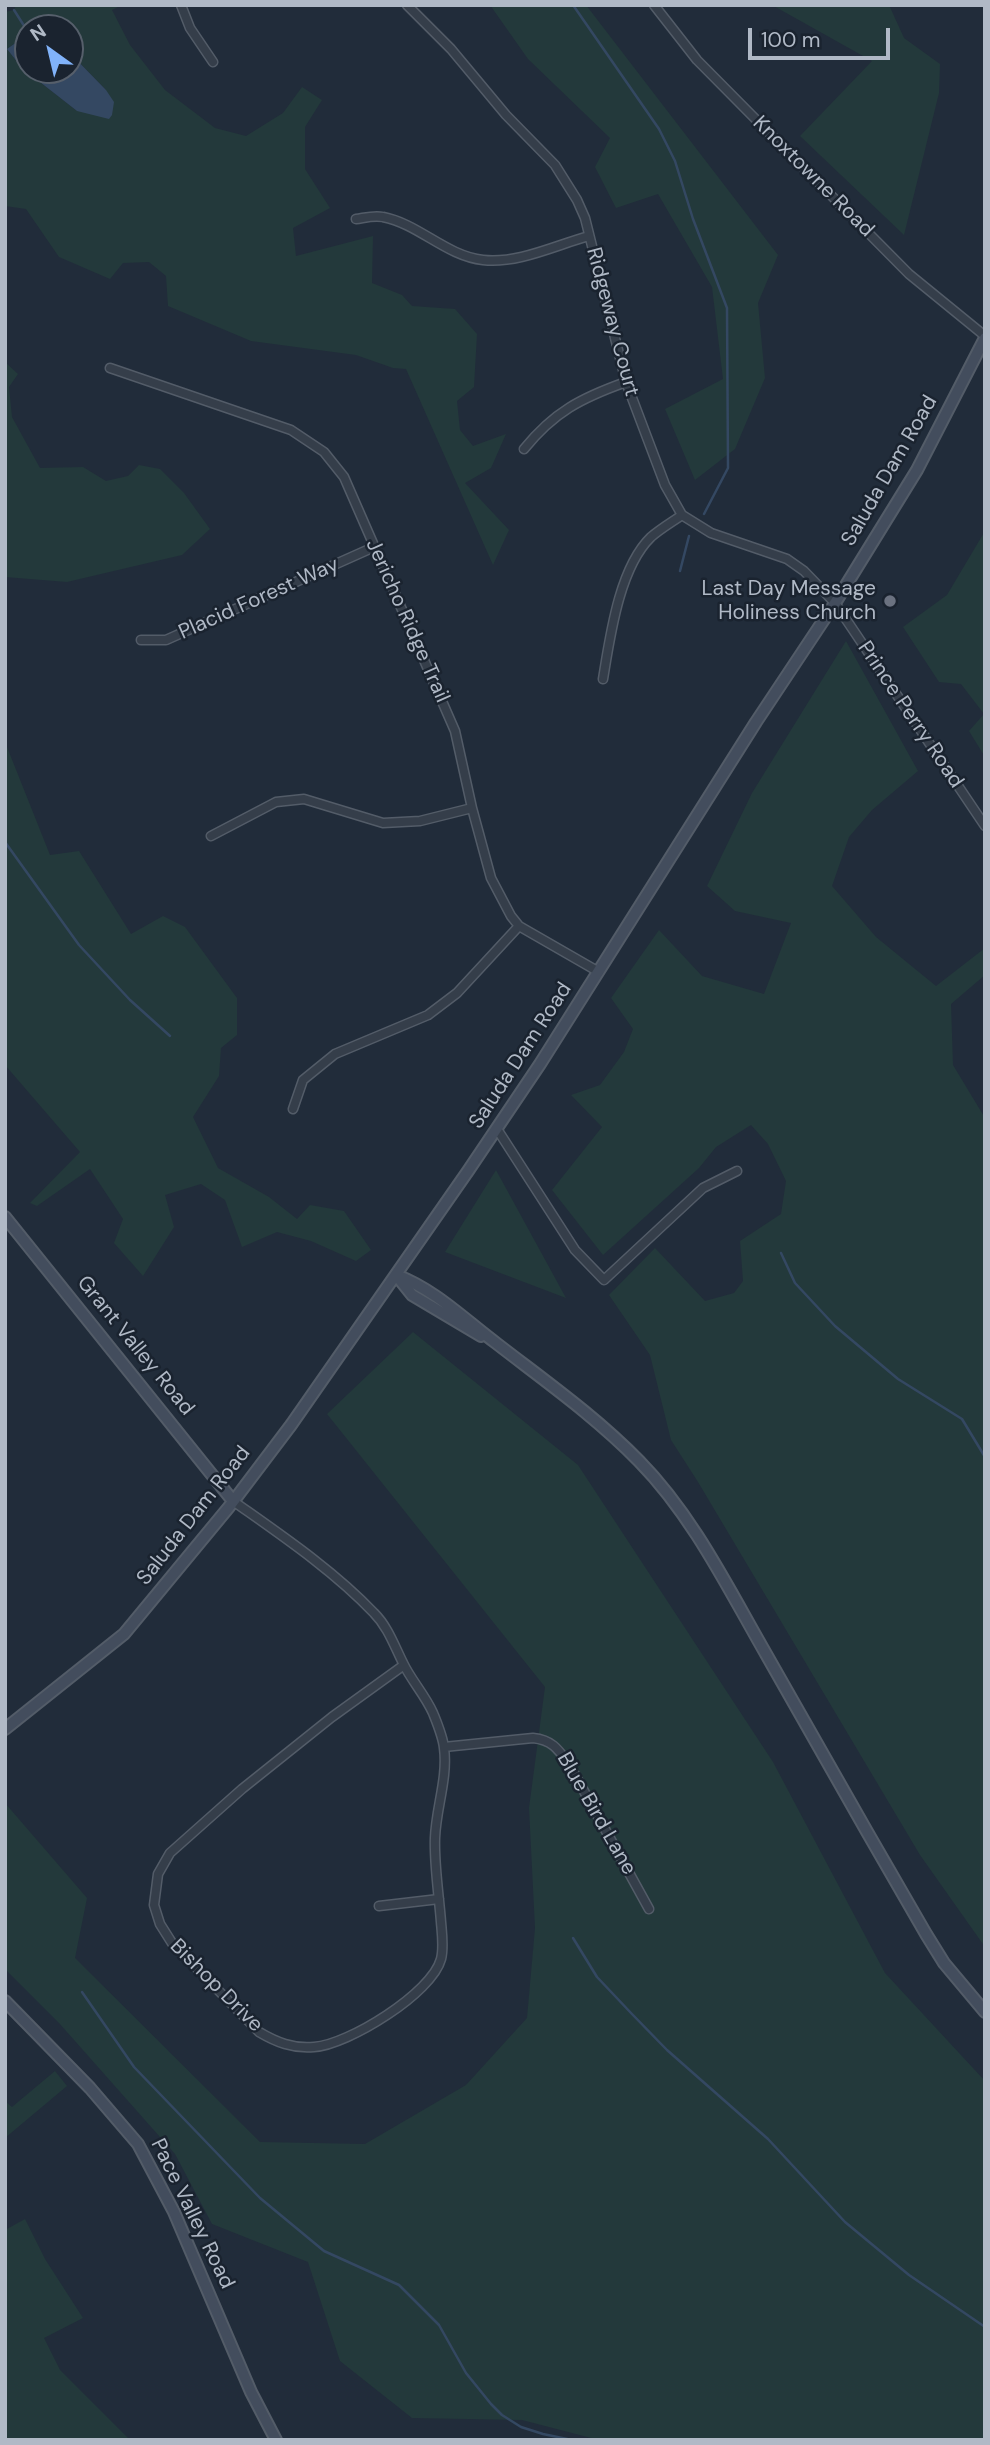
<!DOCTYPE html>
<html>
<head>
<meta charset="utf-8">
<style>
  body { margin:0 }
  #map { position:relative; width:990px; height:2445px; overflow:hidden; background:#212c3a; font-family:"DM Sans",sans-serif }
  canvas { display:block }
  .frame { position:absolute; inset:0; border:7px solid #b0b9c6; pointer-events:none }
  .north { position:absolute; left:14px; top:14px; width:70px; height:70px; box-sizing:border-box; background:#1a232f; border:2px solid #565f6b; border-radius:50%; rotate:326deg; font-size:19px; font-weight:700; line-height:28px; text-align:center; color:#b0b9c6 }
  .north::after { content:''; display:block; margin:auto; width:24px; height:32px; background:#81b3fa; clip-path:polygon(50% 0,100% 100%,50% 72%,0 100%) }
  .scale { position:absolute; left:748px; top:28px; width:142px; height:32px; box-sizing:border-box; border:4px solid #b0b9c6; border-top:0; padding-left:9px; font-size:21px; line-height:24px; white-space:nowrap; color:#b0b9c6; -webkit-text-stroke:5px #1a232f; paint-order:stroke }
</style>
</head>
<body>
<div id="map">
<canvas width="990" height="2445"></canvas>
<div class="frame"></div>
<div class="north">N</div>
<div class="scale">100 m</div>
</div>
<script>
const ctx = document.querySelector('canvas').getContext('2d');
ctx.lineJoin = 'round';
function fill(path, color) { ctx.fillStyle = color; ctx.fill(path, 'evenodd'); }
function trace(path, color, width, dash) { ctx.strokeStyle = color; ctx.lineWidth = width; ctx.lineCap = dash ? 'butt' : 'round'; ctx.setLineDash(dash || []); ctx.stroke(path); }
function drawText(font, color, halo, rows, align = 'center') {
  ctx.font = font + ' "DM Sans",sans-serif'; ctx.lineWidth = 5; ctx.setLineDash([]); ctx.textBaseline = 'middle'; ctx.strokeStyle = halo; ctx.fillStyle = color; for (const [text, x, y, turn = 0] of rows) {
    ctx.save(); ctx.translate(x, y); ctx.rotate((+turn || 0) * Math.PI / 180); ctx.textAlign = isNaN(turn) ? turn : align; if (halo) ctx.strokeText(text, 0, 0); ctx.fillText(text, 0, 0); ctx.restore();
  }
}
const green = new Path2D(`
  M16,5H122L112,10L130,45L165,90L215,128L246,136L283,113L302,87L322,100L305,127V169L330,208L293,228L296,256L373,236L372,283L402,295L412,306L455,309L477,334L474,387L457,401L460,430L473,446L506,434L491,468L465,483L509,530L493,565L406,369L393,368L356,355L251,341L168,306L166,276L149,262L123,263L110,279L59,257L26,209L5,206V12L14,10ZM45,22L51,28H70V53L106,90L77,111L22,68L7,49L28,34V28H36Z
  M490,5H586L778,255L758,303L765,378L735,449L695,480L665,409L723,379L712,287L658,194L616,208L595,167L610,138L528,59Z
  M772,5H889L904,38L940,64L939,93L904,235L800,136L872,61Z
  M5,362L18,374L9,387L12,417L40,468L83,467L106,481L128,476L139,465L160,469L184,493L210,529L182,555L118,570L67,582L5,577Z
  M985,531V757L969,731L984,714L961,684L939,682L903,627L947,595Z
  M846,641L918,771L872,810L849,837L832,886L876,937L936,986L985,948V975L951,1004L953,1065L985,1118V1947L920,1855L698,1482L671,1440L650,1355L609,1295L655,1248L705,1301L734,1293L743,1281L740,1241L781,1214L786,1181L768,1144L751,1125L716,1147L699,1168L603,1255L552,1190L602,1127L571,1095L600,1085L624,1052L633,1029L611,998L659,930L702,976L764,994L791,923L735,911L707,886L752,793Z
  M5,742L50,855L79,851L131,934L163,916L185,927L237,998V1035L221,1048L219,1076L193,1117L218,1168L269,1197L297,1219L310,1205L344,1211L371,1250L356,1261L311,1241L277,1232L242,1247L225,1200L201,1184L165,1195L174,1227L143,1276L114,1243L123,1219L90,1169L37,1206L30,1203L80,1152L5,1065Z
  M496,1170L566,1298L445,1252Z
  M413,1332L578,1465L773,1762L885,1973L985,2081V2440H599L522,2420L412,2418L340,2361L308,2262L212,2224L175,2154L59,2023L5,1969V1803L87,1898L75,1958L260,2142L365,2144L466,2085L527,2018L535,1928L529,1808L545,1687L327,1414Z
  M55,2071L67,2086L5,2138V2101L12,2107Z
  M25,2219L45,2259L83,2318L44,2338L60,2370L130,2440H5V2230Z`);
const water = new Path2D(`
  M28,34V70H70V53L106,90L114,102L112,115L109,119L77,111L22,68L7,49Z`);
const stream = new Path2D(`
  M573,5L659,129L675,161L693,219L727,308L728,468L704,514
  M14,10L28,32
  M680,571L689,536
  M5,842L79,945L130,1000L170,1036
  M781,1253L795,1283L835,1326L898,1379L962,1419L985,1457
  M573,1938L597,1977L631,2013L667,2050L768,2139L845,2222L909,2275L985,2327
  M82,1992L134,2067L260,2198L324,2251L399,2285L439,2325L466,2373L491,2404L502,2415L521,2427L543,2434L572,2440`);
const street = new Path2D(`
  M181,5L190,28L213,62
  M407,5L451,49L506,115L555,165L577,200L585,218L626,382L665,485L682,515L711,533L787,559L804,571L835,603L985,826
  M654,5L697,60L909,274L985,336
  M356,219C364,218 374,215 383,217C419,224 446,256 483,260C518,264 556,245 589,236
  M110,368L291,430L324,452L344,477L455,731L472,808L491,878L511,916L519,926L599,972
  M524,449C554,412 581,398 626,382
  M141,640H166L374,547
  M603,679C610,637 619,568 651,537C660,529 672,522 682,515
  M211,836L276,802L304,799L383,823L420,821L472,808
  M293,1109L303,1080L335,1054L428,1015L457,993L519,926
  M497,1129L575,1250L604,1280L703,1188L737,1171
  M233,1501C281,1535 333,1570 374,1613C388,1627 394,1645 403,1663C411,1680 425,1695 433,1713C437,1723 443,1737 444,1748C448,1778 436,1808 435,1838C434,1865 439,1895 441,1922C442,1934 444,1948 441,1959C432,1993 348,2045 314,2047C293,2049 276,2042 259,2032L172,1943L160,1924L154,1905L158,1874L170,1853L242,1789L332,1717L404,1665
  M444,1747L533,1738C552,1740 558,1749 569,1764L649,1909
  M379,1906L439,1899`);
const secondary = new Path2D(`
  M5,1217L233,1501
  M396,1275C434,1289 464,1319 496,1343C545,1381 595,1416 639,1461C693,1516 728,1588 766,1654C819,1748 872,1841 926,1934L944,1963L985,2012
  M396,1275L412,1295L481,1336
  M5,1729L124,1634L229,1507L291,1425L468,1171L540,1064L756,722L835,603L917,470L985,338
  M5,2001L90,2088L138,2144L174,2212L251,2392L276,2440`);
const markers = [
  [890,601,7,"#6b7280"]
];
const streetNames = [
  ["Knoxtowne Road",813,177,45],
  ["Ridgeway Court",612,322,75],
  ["Saluda Dam Road",890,471,-60],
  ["Placid Forest Way",259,599,-24],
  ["Jericho Ridge Trail",407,621,66],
  ["Prince Perry Road",910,715,56],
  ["Saluda Dam Road",521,1056,-57],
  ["Grant Valley Road",135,1346,51],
  ["Saluda Dam Road",194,1516,-52],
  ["Blue Bird Lane",596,1814,60],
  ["Bishop Drive",216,1986,45],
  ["Pace Valley Road",192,2214,64]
];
const poiNames = [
  ["Last Day Message",876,589],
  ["Holiness Church",876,613]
];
fill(green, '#23393b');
fill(water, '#344862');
trace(stream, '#344862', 2.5);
trace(street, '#535c68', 11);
trace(secondary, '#535c68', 14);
trace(street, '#353e4a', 8);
trace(secondary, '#434d5d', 10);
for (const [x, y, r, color] of markers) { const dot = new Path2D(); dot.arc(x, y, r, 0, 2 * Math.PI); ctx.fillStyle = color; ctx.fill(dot); trace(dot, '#1a232f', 2.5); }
drawText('21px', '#b0b9c6', '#1a232f', streetNames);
drawText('21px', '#b0b9c6', '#1a232f', poiNames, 'right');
</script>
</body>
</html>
